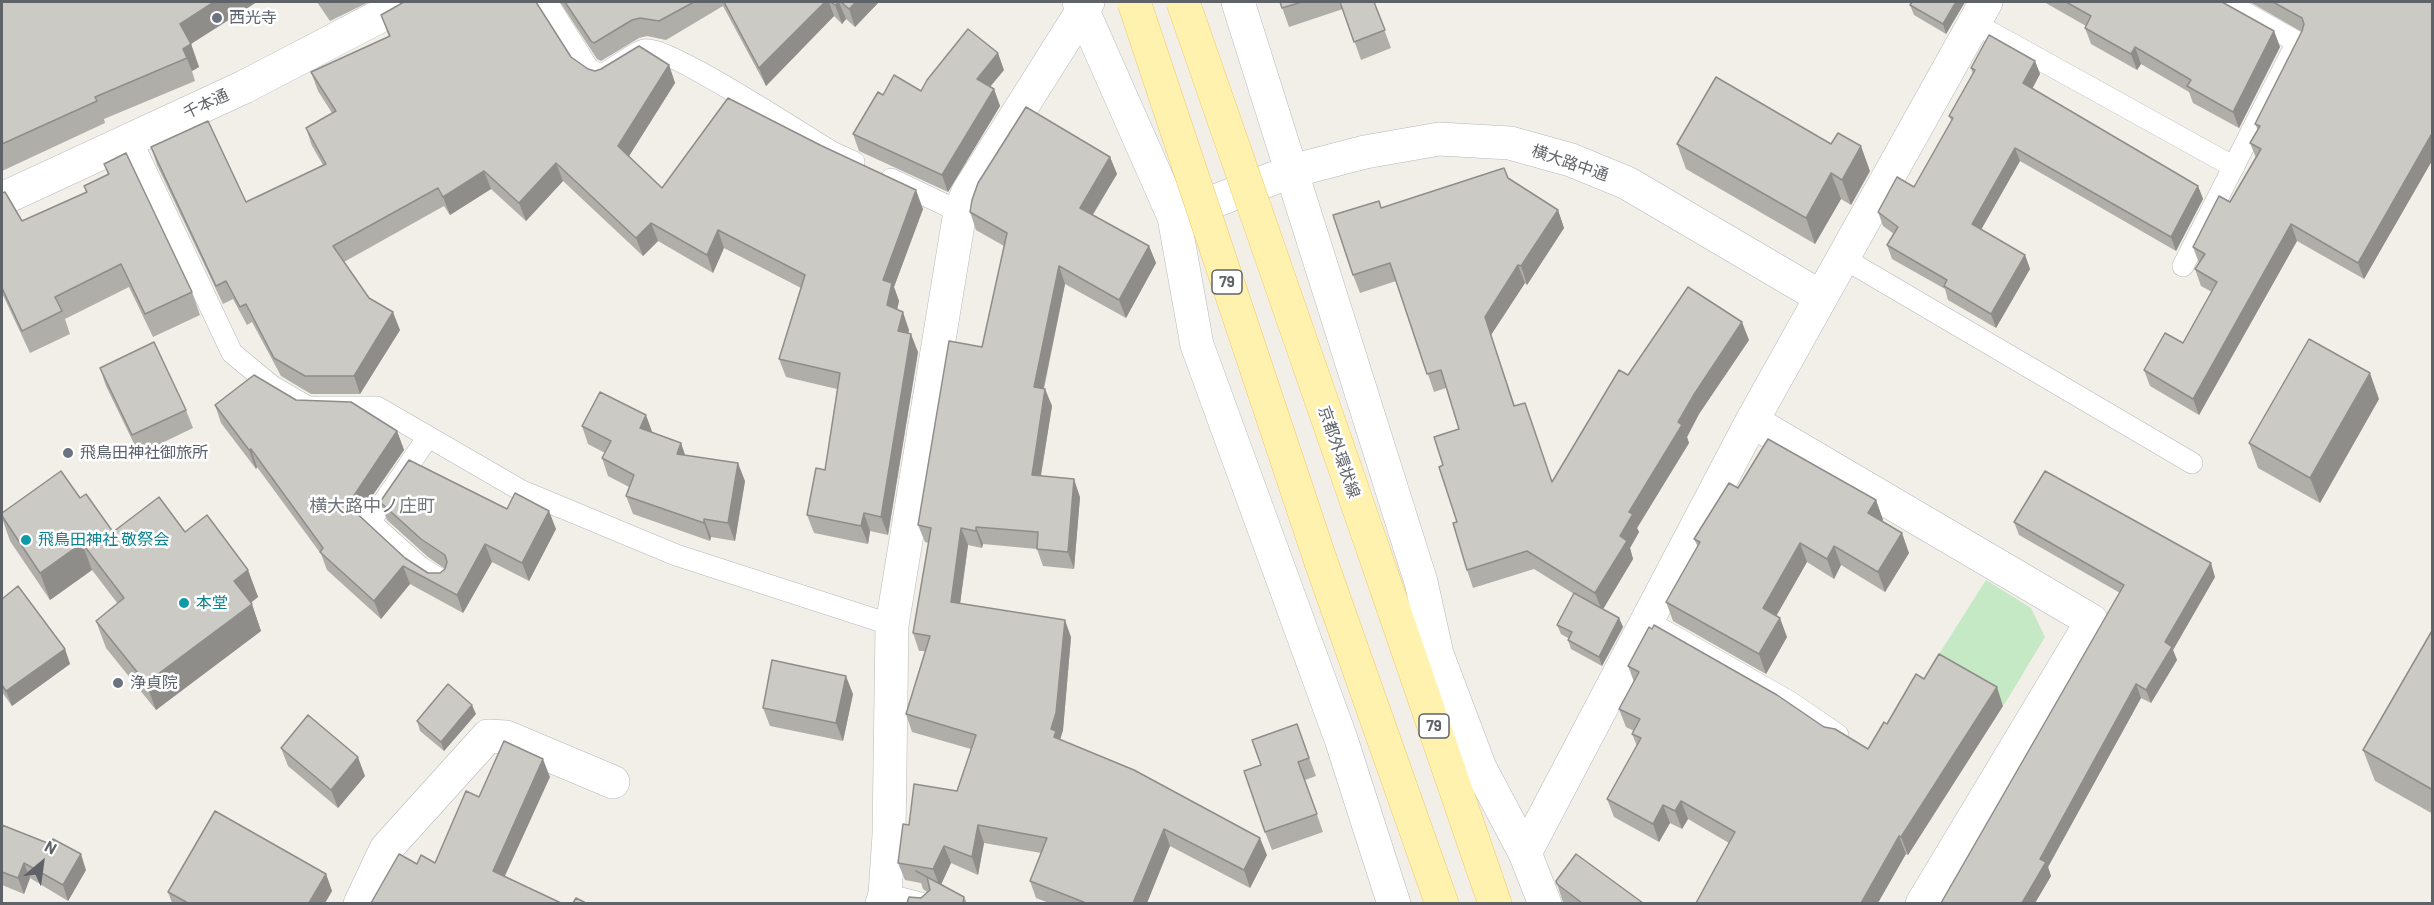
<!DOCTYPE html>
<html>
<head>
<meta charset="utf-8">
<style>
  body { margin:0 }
  #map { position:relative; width:2434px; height:905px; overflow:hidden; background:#f1efe8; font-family:Barlow,sans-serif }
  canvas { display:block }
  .frame { position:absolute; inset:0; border:3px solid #5f6368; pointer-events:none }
  .north { position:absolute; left:12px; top:833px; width:60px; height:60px; -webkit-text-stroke:4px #fff; paint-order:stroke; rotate:29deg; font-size:16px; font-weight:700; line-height:24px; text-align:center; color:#5f6368 }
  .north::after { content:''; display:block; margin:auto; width:21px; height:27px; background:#5f6368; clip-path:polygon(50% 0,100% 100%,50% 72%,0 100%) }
</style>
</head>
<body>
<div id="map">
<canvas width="2434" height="905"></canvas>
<div class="frame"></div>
<div class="north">N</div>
</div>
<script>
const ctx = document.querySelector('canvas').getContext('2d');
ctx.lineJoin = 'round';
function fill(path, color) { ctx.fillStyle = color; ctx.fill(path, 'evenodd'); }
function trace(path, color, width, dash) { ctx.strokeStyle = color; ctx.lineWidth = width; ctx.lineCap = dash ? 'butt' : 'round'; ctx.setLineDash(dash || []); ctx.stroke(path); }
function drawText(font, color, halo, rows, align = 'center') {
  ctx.font = font + ' Barlow,"Noto Sans JP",sans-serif'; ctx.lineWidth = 5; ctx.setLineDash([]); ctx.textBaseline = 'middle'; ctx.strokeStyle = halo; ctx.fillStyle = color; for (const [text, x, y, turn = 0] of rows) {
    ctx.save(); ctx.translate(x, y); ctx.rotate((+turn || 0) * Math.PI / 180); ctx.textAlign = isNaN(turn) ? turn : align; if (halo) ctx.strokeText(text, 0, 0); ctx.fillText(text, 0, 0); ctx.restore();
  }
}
const green = new Path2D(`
  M1986,580L2031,608L2045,637L2004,705L1934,662Z`);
const service = new Path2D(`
  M547,2L588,68L601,76C611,70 635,52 644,50C666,44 805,136 832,152L854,162
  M1974,23L2234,167
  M131,139L232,353L272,386L308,407H377L522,491L676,555L892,625
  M891,179L960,212
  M1843,258L2192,463
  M2183,266L2297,42L2226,2
  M428,437L370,522L420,567L441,580
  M1647,621L1790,702L1838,735
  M885,894L924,904`);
const minor = new Path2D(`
  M1079,2L1174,217L1197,345L1341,739L1394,904
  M1238,2L1421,582L1437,654L1480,768L1525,853L1545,904
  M2,199L244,87L407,2
  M1525,853L1752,421
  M360,904L386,849L488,736L506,737L613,782
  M882,904L885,894L889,835L892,625L960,212L968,192L1088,2
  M1922,904L2092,621L1752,421L1986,2`);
const tertiary = new Path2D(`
  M1174,217L1292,171L1365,152L1439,139L1510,143L1571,160L1627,183L1821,297`);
const primary = new Path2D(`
  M1373,549L1495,904
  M1321,562L1442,904`);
const primaryBridge = new Path2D(`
  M1134,2L1321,562
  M1183,2L1373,549`);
const wall = new Path2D(`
  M2,2L191,44L199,67L192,71L195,81L104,119L105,123L2,171Z
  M317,2H369L330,21Z
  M560,2H879L855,27L846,19L842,24L834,16L766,86L723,6L666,40L647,36L639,38L601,61L597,59Z
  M1280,2H1374L1391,48L1361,60L1343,9L1289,27Z
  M1912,2H1965L1946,34L1914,15L1910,5Z
  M2044,2H2222L2274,31L2280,47L2239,128L2193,103L2189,92L2141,64L2137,70L2091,44L2085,28L2086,26Z
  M2250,2H2433V159L2364,279L2297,241L2199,415L2150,386L2144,370L2183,343L2212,292L2201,286L2195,269L2199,263L2193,247L2230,202L2256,158L2250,143L2258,130L2255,124L2302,32Z
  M381,15L571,57L588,69L595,71L669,65L675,83L629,156L662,188L923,209L894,287L899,301L897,309L909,330L908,333L918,352L888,535L870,531L868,544L814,533L807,515L825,470L837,389L786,377L779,359L801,288L724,248L713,273L658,241L643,256L563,181L526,221L491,189L450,215L444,206L344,262L369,298L400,330L360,394H311L281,376L252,322L247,325L233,299L223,304L157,165L151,147L246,202L323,165L312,146L306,128L332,113L318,91L311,72L389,37Z
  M2035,61L2040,74L2032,88L2198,186L2203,199L2176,251L2020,161L1981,229L2025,255L2030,269L1996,328L1948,300L1945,289L1892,259L1887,245L1894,234L1883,226L1878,212L1914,187L1952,122L1949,116L1973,74L1971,68Z
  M1004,70L990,87L994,89L1000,106L948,192L859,151L853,134L883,95L921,91Z
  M1677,144L1870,171L1851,205L1841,199L1815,244L1686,169Z
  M1110,157L1117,174L1093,215L1149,246L1156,263L1126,318L1065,284L1044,389H1045L1052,406L1041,476L1080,497L1074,569L1043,566L1037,549L983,544L982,548L968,545L960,603L1071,637L1063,730L1060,739L1267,855L1250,888L1170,846L1147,903H1049L1036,898L1030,881L1041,853L984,843L978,875L951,863L941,884L964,897L967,903H907L921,898L927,892L923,889L921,883L905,880L898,863L909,825L957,791L971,749L912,732L906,714L925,651H919L913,633L929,543L925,542L918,525L982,347L1004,246L976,230L970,212Z
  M104,164L192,292L200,315L153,337L129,287L65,319L70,334L30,353L2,293V193L22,221L86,192L84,186L108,175Z
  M1508,178L1558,210L1564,228L1527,285L1525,283L1491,335L1515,406L1552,481L1628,375L1749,340L1699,414L1687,437L1689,443L1637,528L1639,532L1630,548L1633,559L1603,609L1619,618L1623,627L1602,666L1571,649L1568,640V638L1561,634L1557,625L1574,594L1534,569L1473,588L1467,570L1457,522L1443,465L1459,429L1446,388L1434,392L1396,281L1360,293L1353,275L1381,208Z
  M100,368L186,410L193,428L139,454L106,386Z
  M2379,399L2320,503L2258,468L2249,443Z
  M296,400L397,431L404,450L359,515L405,558L428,573H440L445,569L428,557L387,520L380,502L507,509L556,529L529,581L492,562L463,613L410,584L381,619L327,570L321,554L257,467L256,469L221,423L215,405Z
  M582,426L652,433L681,443L685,455L745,481L735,541L711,537L710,541L633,514L626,496L629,487L608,476L602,458L605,453L588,444Z
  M1738,488L1876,500L1883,520L1882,521L1909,553L1885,592L1841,565L1834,579L1807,562L1776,616L1787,637L1766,674L1673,621L1666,602L1698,547L1694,539Z
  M80,498L113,532H185L248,570L258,597L251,603L261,631L156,710L106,648L96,621L118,604L92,570L50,600L10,541L2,518V513Z
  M2014,522L2215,577L2173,650L2177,660L2151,703L2141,698L2048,867L2051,876L2035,903H1941L2120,593L2019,535Z
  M2,599L65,649L70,664L12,706L2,692Z
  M2433,629V814L2375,781L2363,750Z
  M1628,666L1824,727L1868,749L1887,724L1924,679L2003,706L1908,855L1906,854L1729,843L1688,819L1682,829L1670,823L1659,842L1614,817L1607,799L1637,746L1632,734L1634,731L1626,727L1619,709L1634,682Z
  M853,694L843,741L770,726L763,708Z
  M476,714L444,751L420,731L417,721Z
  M1297,724L1316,776L1305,780L1323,832L1272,850L1265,832L1261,765Z
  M281,748L365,776L338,808L288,766Z
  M2,825L86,870L68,901L30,878L24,894L2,885Z
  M326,874L332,891L325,903H172L168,892Z
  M1557,884L1643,903H1565L1563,902Z`);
const shadedWall = new Path2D(`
  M214,2H257L191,44L199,67L192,71L183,49L180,24Z
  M825,2H829L834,16L766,86L759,68Z
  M839,2L846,19L842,24L835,5Z
  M856,2H879L855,27L849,9Z
  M1956,2H1965L1946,34L1943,24Z
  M2274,31L2280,47L2239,128L2233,112Z
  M2135,47L2141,64L2137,70L2131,54Z
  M998,53L1004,70L983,95L977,79Z
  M2035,61L2040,74L2028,97L2023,83Z
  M669,65L675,83L624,164L618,146Z
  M994,89L1000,106L948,192L942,175Z
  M2431,135L2433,139V159L2364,279L2358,263Z
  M1861,146L1870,171L1851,205L1842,180Z
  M2015,148L2020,161L1977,237L1972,224Z
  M1110,157L1117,174L1086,225L1080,208Z
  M556,163L563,181L526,221L519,203Z
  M484,171L491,189L450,215L443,197Z
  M1831,173L1841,199L1815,244L1806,218Z
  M2198,186L2203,199L2176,251L2171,237Z
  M916,190L923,209L894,287L899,301L894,324L887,305L883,280Z
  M1558,210L1564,228L1527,285L1521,266Z
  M651,223L658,241L643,256L636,238Z
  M2291,224L2297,241L2199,415L2193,399Z
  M718,230L724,248L713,273L707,255Z
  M1149,246L1156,263L1126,318L1119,300Z
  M2025,255L2030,269L1996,328L1991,314Z
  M1518,265L1525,283L1491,335L1521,425L1485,317Z
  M1059,266L1065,284L1040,405L1034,387Z
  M393,312L400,330L360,394L354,376Z
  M903,312L909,330L904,349L898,331Z
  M1742,322L1749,340L1699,414L1687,437L1689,443L1637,528L1639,532L1630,548L1633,559L1602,611L1595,593L1629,512L1693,396Z
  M911,334L918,352L888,535L881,517Z
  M2370,373L2379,399L2320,503L2310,478Z
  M1045,389L1052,406L1038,492L1032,475Z
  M646,415L653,434L640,428Z
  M397,431L404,450L359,515L358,526L351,508L353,497Z
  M681,443L687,461L677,454Z
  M251,449L257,467L256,469L249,450Z
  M738,463L745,481L735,541L728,523Z
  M1074,479L1080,497L1074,569L1068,552Z
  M1876,500L1883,520L1875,532L1868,513Z
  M549,511L556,529L529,581L522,563Z
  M864,513L870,531L868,544L861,526Z
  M704,519L711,537L710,541L704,523Z
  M976,527L983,544L982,548L976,531Z
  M961,528L968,545L958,619L951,602Z
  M1902,533L1909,553L1885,592L1878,572Z
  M82,543L92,570L50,600L40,573Z
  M1800,543L1807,562L1770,627L1763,608Z
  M485,544L492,562L463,613L457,595Z
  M1834,546L1841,565L1834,579L1827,559Z
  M2211,563L2215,577L2173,650L2177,660L2151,703L2146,690L2165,642Z
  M403,566L410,584L381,619L374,601Z
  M248,570L258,597L243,608L234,581Z
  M252,604L261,631L156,710L146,683Z
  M1619,618L1623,627L1602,666L1599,657Z
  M1780,618L1787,637L1766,674L1759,654Z
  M1065,620L1071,637L1063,730L1060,740V754L1051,729Z
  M65,649L70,664L12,706L6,691Z
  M846,676L853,694L843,741L836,723Z
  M2136,684L2141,698L2048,867L2051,876L2035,903H2022L2040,859Z
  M1997,687L2003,706L1908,855L1901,837Z
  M472,705L476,714L444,751L441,742Z
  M358,757L365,776L338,808L331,790Z
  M543,759L550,777L499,889L493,871Z
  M1681,801L1688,819L1682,829L1675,811Z
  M1663,805L1670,823L1659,842L1653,824Z
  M978,825L984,843L978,875L972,857Z
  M1164,829L1170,846L1147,903H1133Z
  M1899,836L1906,854L1878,903H1861Z
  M1260,838L1267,855L1250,888L1244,870Z
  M944,846L951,863L940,887L933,869Z
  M81,854L86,870L68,901L63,885Z
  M24,863L30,878L24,894L18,878Z
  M326,874L332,891L325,903H309Z`);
const building = new Path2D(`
  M2,2H214L180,24L191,44L183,49L187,58L95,97L97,101L2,144Z
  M404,2H536L571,57L588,69L595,71L601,69L639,46L669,65L618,146L662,188L728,98L820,145L916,190L883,280L892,283L887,305L903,312L898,331L911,334L881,517L864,513L861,526L807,515L816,468L825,470L840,373L779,359L805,275L718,230L707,255L651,223L636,238L556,163L519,203L484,171L443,197L438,188L333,246L369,298L393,312L354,376H305L274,358L246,304L240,307L226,281L216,286L151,147L208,121L246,202L326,164L306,128L336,111L311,72L390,36L381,15Z
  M565,2H694L659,21L640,18L632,20L594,43L591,41Z
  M724,2H825L759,68Z
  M831,2H839L835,5Z
  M841,2H856L849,9Z
  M1280,2H1302L1282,8Z
  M1340,2H1374L1385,30L1354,42Z
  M1912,2H1956L1943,24L1910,5Z
  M2066,2H2222L2274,31L2233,112L2187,86L2191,80L2135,47L2131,54L2085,28L2091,16Z
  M2273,2H2433V136L2431,135L2358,263L2291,224L2193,399L2144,370L2165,333L2183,343L2217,282L2195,269L2205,254L2193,247L2219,196L2230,202L2261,149L2250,143L2260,126L2255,124L2302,31L2304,24L2302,18Z
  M968,29L998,53L977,79L994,89L942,175L853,134L878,92L883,95L894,75L921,91L927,80Z
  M1989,35L2035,61L2023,83L2198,186L2171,237L2015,148L1972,224L2025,255L1991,314L1944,286L1947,280L1887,245L1898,227L1878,212L1897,177L1914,187L1953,118L1949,116L1975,70L1971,68Z
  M1716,77L1831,144L1838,133L1861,146L1842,180L1831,173L1806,218L1677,144Z
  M1026,107L1110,157L1080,208L1149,246L1119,300L1059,266L1034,387L1045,389L1032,475L1074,479L1068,552L1037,549L1038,532L976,527V531L961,528L951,602L1065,620L1056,713L1051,729L1056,731L1054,737L1134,770L1260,838L1244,870L1164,829L1133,903H1086L1030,881L1047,838L978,825L972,857L944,846L933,869L898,863L903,824L909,825L914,784L957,791L976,735L906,714L930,636L913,633L931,528L918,525L949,341L982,347L1007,233L970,212L972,200L978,183Z
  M126,153L192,292L145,314L121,264L55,297L62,311L22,331L2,288V193L5,192L22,221L87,192L84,186L109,174L104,164Z
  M1504,168L1508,178L1558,210L1521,266L1518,265L1485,317L1514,406L1525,403L1552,482L1619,370L1628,375L1688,287L1742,322L1693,396L1678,422L1682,425L1629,512L1633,514L1620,536L1627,541L1595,593L1527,551L1467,570L1453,523L1457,522L1439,467L1443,465L1434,437L1459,429L1441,370L1427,374L1390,263L1353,275L1333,215L1379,201L1381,208Z
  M2309,339L2370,373L2310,478L2249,443Z
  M154,342L186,410L132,435L100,368Z
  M254,375L296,400L351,402L397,431L353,497L351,508L405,558L428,573H440L445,569L447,562L445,555L421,539L380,502L409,460L507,509L515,493L549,511L522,563L485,544L457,595L403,566L374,601L320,552L323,548L251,449L249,450L215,405Z
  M600,392L646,415L640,428L681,443L677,454L738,463L728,523L704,519V523L626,496L634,475L602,458L611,441L582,426Z
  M1768,439L1876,500L1868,513L1902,533L1878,572L1834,546L1827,559L1800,543L1763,608L1780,618L1759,654L1666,602L1700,542L1694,539L1729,483L1738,488Z
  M61,471L80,498L86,494L113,532L159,497L185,532L207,515L248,570L234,581L252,604L146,683L96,621L124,598L82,543L40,573L2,516V513Z
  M2045,471L2211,563L2165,642L2172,647L2146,690L2136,684L2040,859L2046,862L2022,903H1941L2124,585L2014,522Z
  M18,586L65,649L6,691L2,685V599Z
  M1574,593L1619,618L1599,657L1568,640L1572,632L1557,625Z
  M1654,625L1777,695L1824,727L1835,729L1868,749L1884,722L1887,724L1916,674L1924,679L1939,654L1997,687L1901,837L1899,836L1861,903H1696L1735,832L1681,801L1675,811L1663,805L1653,824L1607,799L1641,738L1632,734L1640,719L1619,709L1639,672L1628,666L1649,627L1652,629Z
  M2433,629V790L2363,750Z
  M772,660L846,676L836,723L763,708Z
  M448,684L472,705L441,742L417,721Z
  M308,715L358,757L331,790L281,748Z
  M1297,724L1309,758L1298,762L1317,814L1265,832L1244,771L1261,765L1252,740Z
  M504,741L543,759L493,871L561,903H371L399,854L417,864L421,855L435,863L466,791L479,797Z
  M215,811L326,874L309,903H188L168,892Z
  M2,825L50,844L53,839L81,854L63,885L24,863L18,878L2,872Z
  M1576,854L1643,903H1582L1557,884L1556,881Z
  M916,871L964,897L963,903H907L909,897L921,898L930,890L927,877Z
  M576,898L586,903H573Z`);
const markers = [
  [217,18,6,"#6b7280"],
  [68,453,6,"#6b7280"],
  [26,540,6,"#0f9aa8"],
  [184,603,6,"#0f9aa8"],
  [118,683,6,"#6b7280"]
];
const shields = [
  [1227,282,30],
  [1434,726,30]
];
const shieldNames = [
  ["79",1227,282],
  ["79",1434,726]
];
const worshipNames = [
  ["西光寺",229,18],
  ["飛鳥田神社御旅所",80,453],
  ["浄貞院",130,683]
];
const streetNames = [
  ["千本通",206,104,-25],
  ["横大路中通",1570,163,19],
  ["京都外環状線",1339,452,71]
];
const cultureNames = [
  ["飛鳥田神社 敬祭会",38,540],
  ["本堂",196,603]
];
const neighbourhoodNames = [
  ["横大路中ノ庄町",372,506]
];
fill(green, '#c5e8c5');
trace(service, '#b5b8bc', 22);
trace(minor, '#b5b8bc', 34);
trace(tertiary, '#b5b8bc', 34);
trace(primary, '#f2c960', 34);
trace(service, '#fff', 21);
trace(minor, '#fff', 33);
trace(tertiary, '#fff', 33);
trace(primary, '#fff2af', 33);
trace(primaryBridge, '#f2c960', 34, []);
trace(primaryBridge, '#fff2af', 33);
fill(wall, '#afaea9');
fill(shadedWall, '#8f8d8a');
fill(building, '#cccac5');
trace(building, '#8f8d8a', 1.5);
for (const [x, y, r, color] of markers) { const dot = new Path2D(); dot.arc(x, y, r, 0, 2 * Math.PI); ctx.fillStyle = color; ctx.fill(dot); trace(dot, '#fff', 2); }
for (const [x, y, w] of shields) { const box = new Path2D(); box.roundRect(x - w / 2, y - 12, w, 24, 4.5); ctx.fillStyle = '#fff'; ctx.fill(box); trace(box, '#5f6368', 1.5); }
drawText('bold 15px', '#5f6368', null, shieldNames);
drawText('16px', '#5b616d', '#fff', worshipNames, 'left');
drawText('16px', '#5f6368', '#fff', streetNames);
drawText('16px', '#0d838f', '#fff', cultureNames, 'left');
drawText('18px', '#70757a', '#fff', neighbourhoodNames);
</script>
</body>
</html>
